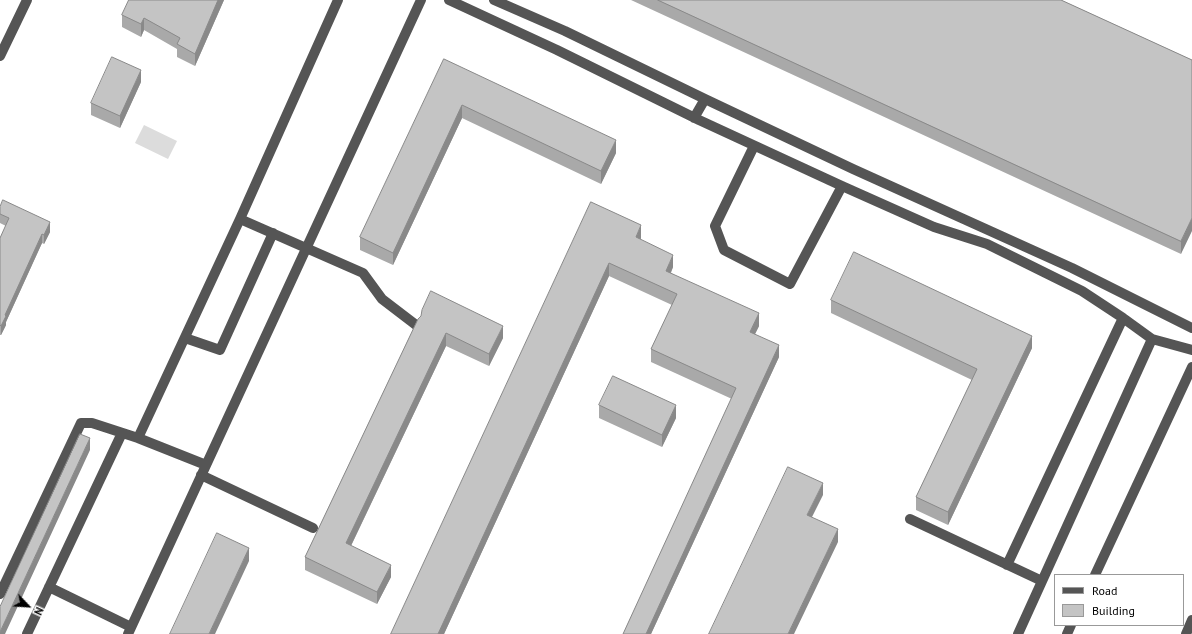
<!DOCTYPE html>
<html>
<head>
<meta charset="utf-8">
<style>
  body { margin:0 }
  #map { position:relative; width:1192px; height:634px; overflow:hidden; background:#fff; font-family:"PT Sans",sans-serif }
  canvas { display:block }
  .legend { position:absolute; left:1054px; top:574px; width:130px; height:52px; box-sizing:border-box; background:#fff; border:1px solid #999; margin:0; padding:5px 7px; list-style:none; font-size:12px; color:#000 }
  .legend li { display:flex; align-items:center; gap:8px; height:20px }
  .legend b { width:20px; border:1px solid #999 }
  .north { position:absolute; left:8px; top:586px; width:40px; height:40px; -webkit-text-stroke:3px #fff; paint-order:stroke; rotate:115deg; font-size:11px; font-weight:700; line-height:16px; text-align:center; color:#000 }
  .north::after { content:''; display:block; margin:auto; width:14px; height:18px; background:#000; clip-path:polygon(50% 0,100% 100%,50% 72%,0 100%) }
</style>
</head>
<body>
<div id="map">
<canvas width="1192" height="634"></canvas>
<ul class="legend">
<li><b style="height:5px;background:#555"></b>Road</li>
<li><b style="height:11px;background:#c4c4c4"></b>Building</li>
</ul>
<div class="north">N</div>
</div>
<script>
const ctx = document.querySelector('canvas').getContext('2d');
ctx.lineJoin = 'round';
function fill(path, color) { ctx.fillStyle = color; ctx.fill(path, 'evenodd'); }
function trace(path, color, width, dash) { ctx.strokeStyle = color; ctx.lineWidth = width; ctx.lineCap = dash ? 'butt' : 'round'; ctx.setLineDash(dash || []); ctx.stroke(path); }
const green = new Path2D(`
  M144,125L177,141L168,159L135,143Z`);
const minor = new Path2D(`
  M449,0L557,50L699,120L842,186L934,227L987,244L1082,291L1123,318L1152,339
  M494,0L565,31L705,99L853,169L1072,268L1192,328
  M0,56L27,0
  M694,118L705,99
  M754,146L715,226L724,250L790,284L842,186
  M240,219L363,273L382,299L416,325
  M185,338L220,350L273,233
  M138,438L240,219L338,0
  M201,475L313,528
  M910,519L1042,581
  M1007,565L1123,318
  M1095,575L1192,367
  M49,587L131,627
  M0,594L81,423H92L138,438L206,465
  M27,634L122,433
  M128,634L421,0
  M1018,634L1152,339L1192,350
  M1067,634L1071,625
  M1186,634L1192,620`);
const wall = new Path2D(`
  M129,0H224L195,66L177,57V49L144,30L141,37L122,27V15Z
  M631,0H1061L1192,60L1181,254Z
  M444,59L616,153L601,184L462,118L393,265L360,250V237Z
  M141,82L120,128L91,115V103Z
  M591,202L641,238L640,240L673,267L671,273L759,326L755,334L779,357L651,634H623L732,399L651,362V349L672,305L609,276L444,634H391Z
  M0,207L50,232L44,244L42,243L6,322V325L1,335H0V238L6,226L0,223Z
  M831,300L1032,348L948,525L916,510V497L972,380L831,313Z
  M418,319L503,338L489,366L446,346L351,546L391,577L377,604L305,570V557Z
  M599,405L676,418L662,447L599,418Z`);
const shadedWall = new Path2D(`
  M218,0H224L195,66V54Z
  M144,18V30L141,37V24Z
  M141,70V82L120,128V116Z
  M462,105V118L393,265V253Z
  M616,140V153L601,184V171Z
  M1192,218V231L1181,254V241Z
  M50,222V232L44,244V235Z
  M641,225V238L636,250V237Z
  M42,234V243L6,322V325L1,335V326L5,315Z
  M673,255V267L666,283V271Z
  M609,263V276L444,634H438Z
  M759,313V326L750,344V332Z
  M503,326V338L489,366V354Z
  M446,333V346L346,556V543Z
  M1032,336V348L948,525V512Z
  M779,345V357L651,634H646Z
  M676,405V418L662,447V435Z
  M90,438V450L5,634H0V632Z
  M823,483V495L807,527V515Z
  M838,529V542L794,634H788Z
  M249,548V561L215,634H209Z
  M391,565V577L377,604V592Z`);
const building = new Path2D(`
  M129,0H218L195,54L177,44L180,38L144,18L141,24L122,15Z
  M658,0H1061L1192,60V218L1181,241Z
  M112,57L141,70L120,116L91,103Z
  M444,59L616,140L601,171L462,105L393,253L360,237Z
  M3,200L50,222L44,235L42,234L5,315L6,316L1,326L0,325V238L9,218L0,214V207Z
  M591,202L641,225L636,237L673,255L666,271L759,313L750,332L779,345L646,634H623L736,388L651,349L677,294L609,263L438,634H391Z
  M854,252L1032,336L948,512L916,497L977,369L831,300Z
  M431,291L503,326L489,354L446,333L346,543L391,565L377,592L305,557L418,319L421,316L422,310Z
  M613,376L676,405L662,435L599,405Z
  M80,434L90,438L0,632V607Z
  M788,467L823,483L807,515L838,529L788,634H709Z
  M217,533L249,548L209,634H170Z`);
fill(green, '#dcdcdc');
trace(minor, '#555', 10);
fill(wall, '#a9a9a9');
fill(shadedWall, '#898989');
fill(building, '#c4c4c4');
trace(building, '#898989', 1);
</script>
</body>
</html>
